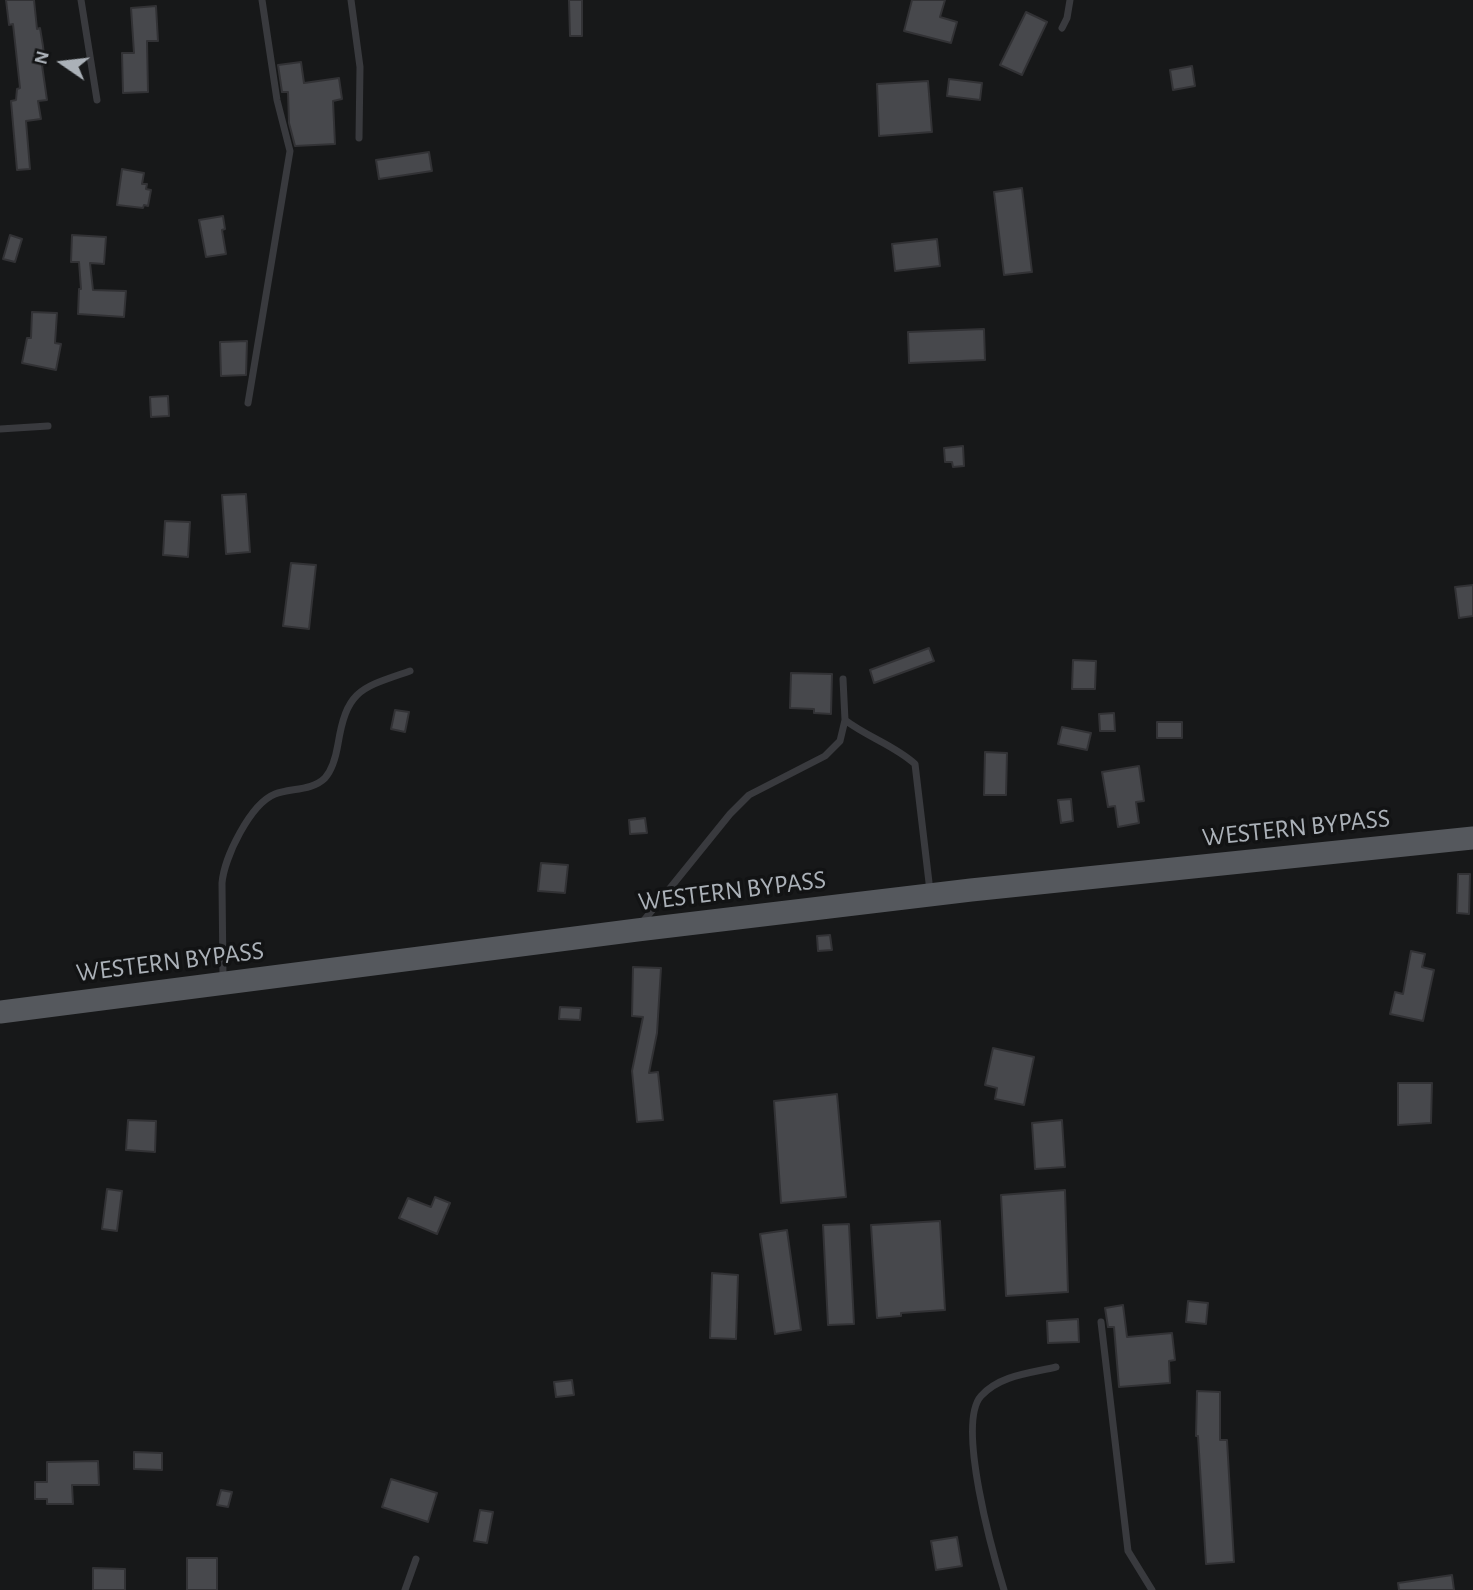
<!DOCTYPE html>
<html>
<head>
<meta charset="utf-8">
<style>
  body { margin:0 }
  #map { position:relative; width:1473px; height:1590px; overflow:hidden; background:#171819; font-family:"Alegreya Sans",sans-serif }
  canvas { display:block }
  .north { position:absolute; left:28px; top:28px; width:70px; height:70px; -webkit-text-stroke:5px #121314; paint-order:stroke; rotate:284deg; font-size:19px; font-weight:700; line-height:28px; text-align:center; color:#abb1b8 }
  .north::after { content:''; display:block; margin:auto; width:24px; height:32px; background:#abb1b8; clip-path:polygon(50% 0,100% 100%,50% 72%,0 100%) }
</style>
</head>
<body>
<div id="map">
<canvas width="1473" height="1590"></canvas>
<div class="north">N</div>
</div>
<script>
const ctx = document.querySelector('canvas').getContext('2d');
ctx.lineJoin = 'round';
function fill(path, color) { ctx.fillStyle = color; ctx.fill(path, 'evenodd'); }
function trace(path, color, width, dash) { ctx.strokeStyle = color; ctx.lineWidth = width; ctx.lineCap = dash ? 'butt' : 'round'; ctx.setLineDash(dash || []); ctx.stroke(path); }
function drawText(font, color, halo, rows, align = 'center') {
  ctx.font = font + ' "Alegreya Sans",sans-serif'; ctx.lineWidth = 7; ctx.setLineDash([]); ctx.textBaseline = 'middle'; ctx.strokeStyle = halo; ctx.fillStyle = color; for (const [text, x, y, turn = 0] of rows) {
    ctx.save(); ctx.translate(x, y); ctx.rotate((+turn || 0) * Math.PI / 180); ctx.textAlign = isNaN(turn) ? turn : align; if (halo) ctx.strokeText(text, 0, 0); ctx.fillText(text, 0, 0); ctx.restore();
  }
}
const building = new Path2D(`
  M6,0H34L37,29L40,28L43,46L45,65H42L47,100L38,101L41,119L26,121L30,169L17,170L11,101L16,100L17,89L20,88L13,24L9,25Z
  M569,0H582V36H570Z
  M912,0H945L940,17L957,22L951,43L904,31Z
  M156,6L158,41H147L148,92L123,93L122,53H134L131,8Z
  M1026,12L1047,22L1022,75L1000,65Z
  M301,62L304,83L339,78L342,99L333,101L335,144L295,146L289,123L288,92H282L278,65Z
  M1192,66L1195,86L1173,90L1170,70Z
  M949,79L982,83L980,100L947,96Z
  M928,81L932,132L879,136L877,84Z
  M429,152L432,171L379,179L376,160Z
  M122,169L144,173L142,184H147L146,189L151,190L148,206L144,205L143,208L117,205Z
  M1022,188L1032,272L1004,275L994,192Z
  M223,216L225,229L222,230L226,254L206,257L199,220Z
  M10,235L22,239L15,262L3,259Z
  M72,235L106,237L104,264L90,263L93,290L126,291L124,317L78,314L79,289H81L79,262H71Z
  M937,239L940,266L895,271L892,244Z
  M32,312L57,313L55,343L61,344L56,370L22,363L27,338H31Z
  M984,329L985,360L909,363L908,332Z
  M247,341L246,375L221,376L220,342Z
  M168,396L169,416L151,417L150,397Z
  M963,446L964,466L953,467L952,462H945L944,448Z
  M246,494L250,552L226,554L222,495Z
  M165,521L190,522L188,557L163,555Z
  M291,563L316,565L309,629L283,626Z
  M1473,585V616L1459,618L1455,587Z
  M929,648L934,661L874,683L870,670Z
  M1073,660L1096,661L1095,689H1072Z
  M791,673L832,674L831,714L814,713V709L790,708Z
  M395,710L409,712L405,732L391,729Z
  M1114,713L1115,731H1100L1099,714Z
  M1157,722H1182V738H1157Z
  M1062,727L1091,733L1087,750L1058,744Z
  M985,752L1007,753L1006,795H984Z
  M1139,766L1144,801L1136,802L1139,823L1118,827L1115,806L1108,807L1102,772Z
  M1071,799L1073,821L1061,823L1058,800Z
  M645,818L647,833L630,834L629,820Z
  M541,863L568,865L565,893L538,891Z
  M1458,874H1470L1469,914L1457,913Z
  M830,935L832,950L818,951L817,936Z
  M1411,951L1425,954L1422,967L1434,970L1423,1021L1390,1014L1395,992L1403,994Z
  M633,967L661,968L657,1033L649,1073L658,1072L663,1120L637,1122L632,1071L643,1017L632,1016Z
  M560,1007L581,1008L580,1020L559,1019Z
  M993,1048L1034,1057L1024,1105L995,1099L997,1088L985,1085Z
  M1398,1083H1432L1431,1123L1398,1125Z
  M837,1094L846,1197L781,1203L774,1101Z
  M128,1120L156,1121L155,1152L126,1150Z
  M1062,1120L1065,1167L1035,1169L1032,1123Z
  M107,1189L122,1191L117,1231L102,1229Z
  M1065,1190L1068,1292L1006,1296L1001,1195Z
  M435,1197L450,1203L437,1234L399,1218L408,1198L431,1207Z
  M940,1221L945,1310L901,1313V1316L877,1318L871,1225Z
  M849,1224L854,1324L828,1325L823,1225Z
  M787,1230L801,1330L775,1334L760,1234Z
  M712,1273L738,1275L736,1339L710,1338Z
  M1188,1301L1208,1303L1206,1324L1186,1322Z
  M1123,1305L1127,1337L1172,1333L1175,1360L1169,1361L1170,1383L1119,1387L1114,1327H1108L1105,1308Z
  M1078,1319L1079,1342L1048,1343L1047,1321Z
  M572,1380L574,1395L556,1397L554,1382Z
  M1197,1391L1220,1392V1440H1227L1234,1562L1206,1564L1198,1436H1196Z
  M134,1452L162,1453V1470L134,1469Z
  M98,1461L99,1485H72L73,1504H47V1499H35V1482H47V1462Z
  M391,1479L437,1493L428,1522L382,1507Z
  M221,1490L232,1492L228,1507L217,1505Z
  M480,1510L493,1512L487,1543L474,1541Z
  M957,1537L962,1566L936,1570L931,1541Z
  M187,1558H217V1590H187Z
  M93,1568L125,1569V1590H93Z
  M1452,1575L1454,1590H1399L1398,1583Z`);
const lane = new Path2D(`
  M81,0L97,100
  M351,0L360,67L359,138
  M1062,28L1067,18L1070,0
  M248,403L290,151L277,100L262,0
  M0,429L48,426
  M843,679L845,720C867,737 894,745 915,764L930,891
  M641,924L730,814L749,795L825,756L840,741L845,720
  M223,979L222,883C224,858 250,804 275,794C290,788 312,791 325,778C333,769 336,756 338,744C347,689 361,688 410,671
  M1101,1322L1128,1551L1152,1590
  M405,1590L416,1559
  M1004,1590C993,1554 956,1424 981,1396C1000,1375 1031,1373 1056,1367`);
const primary = new Path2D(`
  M0,1012L637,930L971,890L1473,838`);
const streetNames = [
  ["WESTERN BYPASS",1296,828,-6],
  ["WESTERN BYPASS",732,891,-7],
  ["WESTERN BYPASS",170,962,-7]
];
fill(building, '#47484c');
trace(building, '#323235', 2);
trace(lane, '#393a3e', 7);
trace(primary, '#55585d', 23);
drawText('26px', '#abb1b8', '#121314', streetNames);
</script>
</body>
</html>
